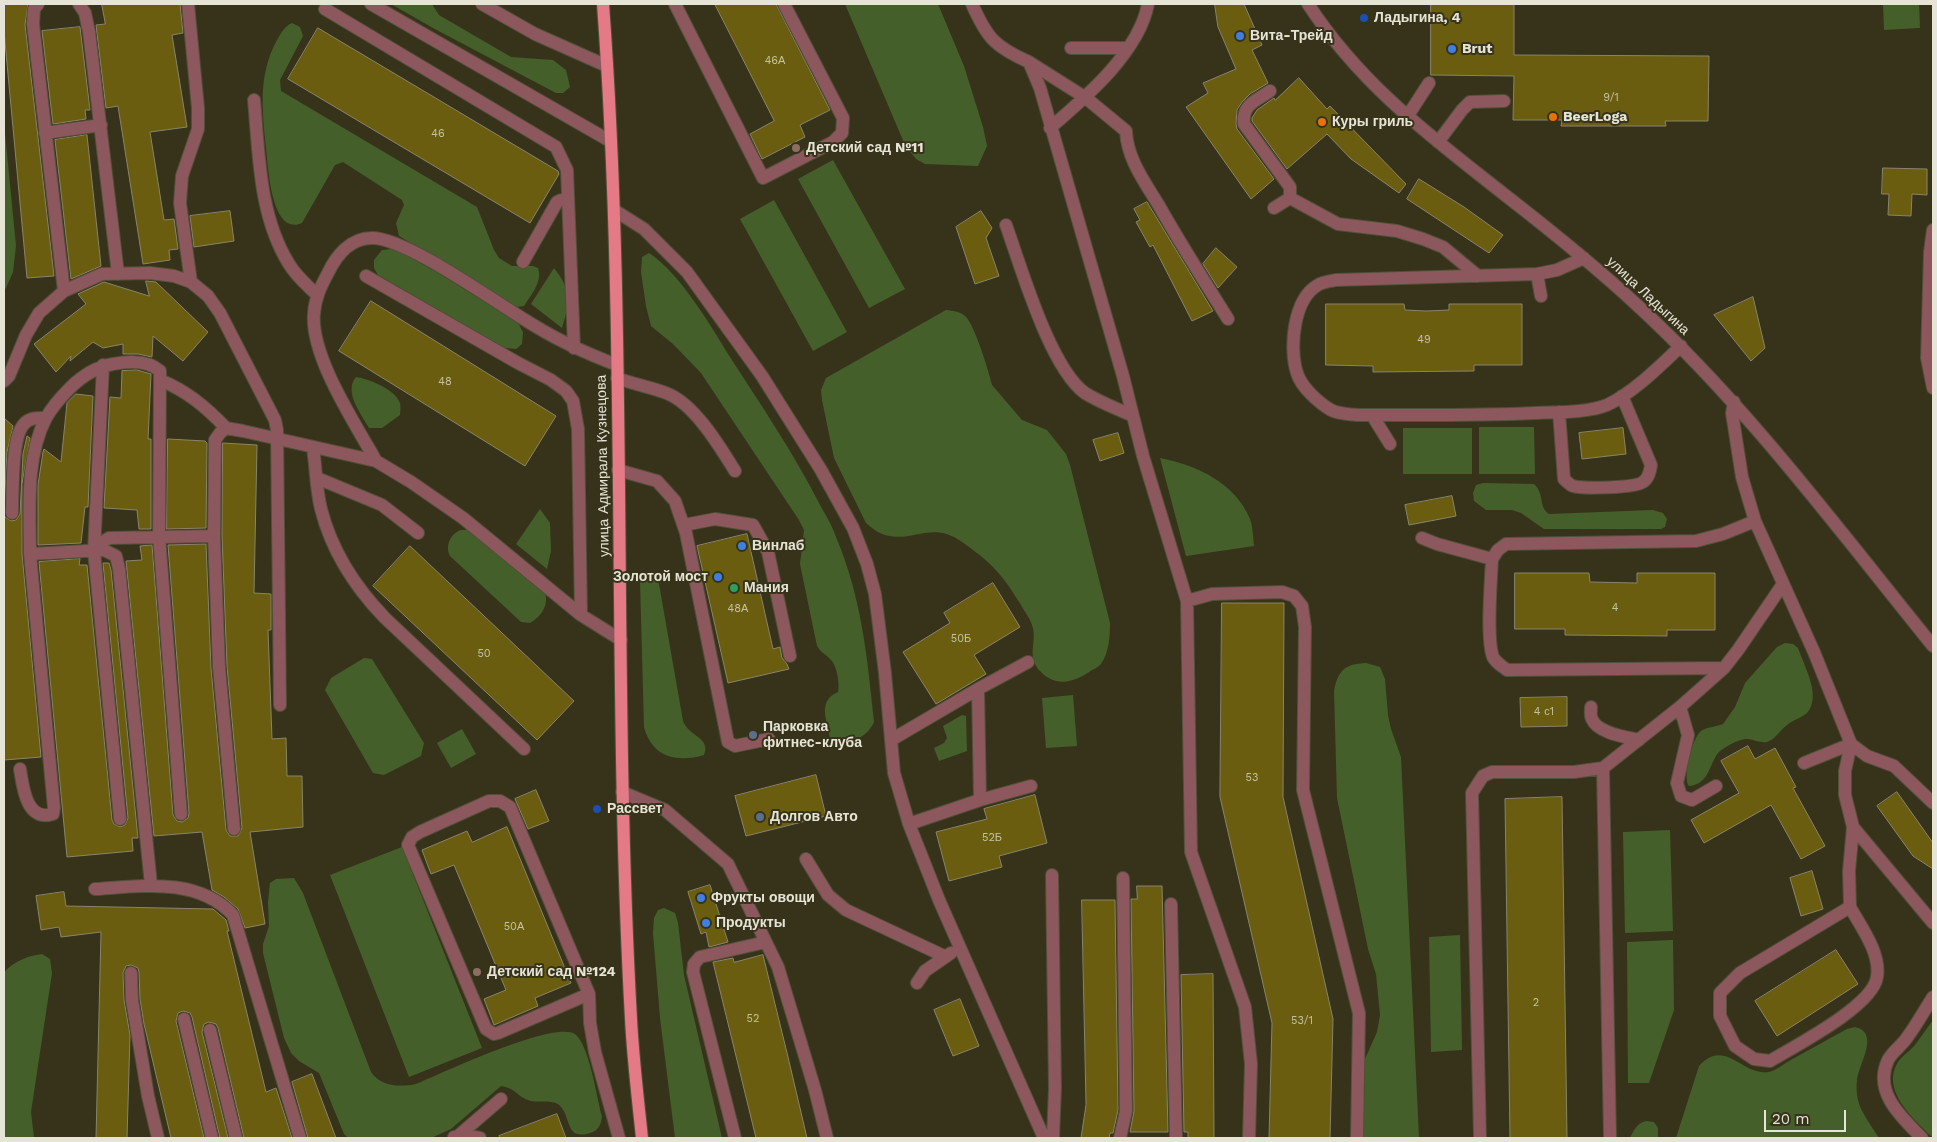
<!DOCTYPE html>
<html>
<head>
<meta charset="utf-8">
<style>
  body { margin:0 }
  #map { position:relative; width:1937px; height:1142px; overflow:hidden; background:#37331b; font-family:"Work Sans",sans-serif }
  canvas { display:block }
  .frame { position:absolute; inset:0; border:5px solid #e6e4d5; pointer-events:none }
  .scale { position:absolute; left:1764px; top:1110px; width:82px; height:22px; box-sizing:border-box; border:2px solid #e6e4d5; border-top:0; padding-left:6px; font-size:15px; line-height:18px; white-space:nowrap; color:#e6e4d5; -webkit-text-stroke:4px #37331b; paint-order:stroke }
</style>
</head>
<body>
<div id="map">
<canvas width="1937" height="1142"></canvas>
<div class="frame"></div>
<div class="scale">20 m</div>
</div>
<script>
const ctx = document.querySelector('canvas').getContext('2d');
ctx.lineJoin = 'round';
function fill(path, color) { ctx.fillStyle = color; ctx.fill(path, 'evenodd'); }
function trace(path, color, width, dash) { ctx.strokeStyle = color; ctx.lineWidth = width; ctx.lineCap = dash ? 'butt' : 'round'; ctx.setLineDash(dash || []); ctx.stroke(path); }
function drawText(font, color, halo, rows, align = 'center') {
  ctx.font = font + ' "Work Sans",sans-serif'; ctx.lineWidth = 4; ctx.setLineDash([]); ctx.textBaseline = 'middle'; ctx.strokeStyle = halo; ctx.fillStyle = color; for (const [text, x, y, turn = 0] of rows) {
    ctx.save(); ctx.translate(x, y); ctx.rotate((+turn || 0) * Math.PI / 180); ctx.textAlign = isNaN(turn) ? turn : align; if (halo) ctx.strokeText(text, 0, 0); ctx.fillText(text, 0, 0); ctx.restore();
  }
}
const green = new Path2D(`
  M391,4H432L439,15L511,57L553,60L566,70L570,87L563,93H556L433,28Z
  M845,4H938L964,66L983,127L987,146L978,166L925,164L916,159L905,145Z
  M1883,4H1919L1920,28L1884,30Z
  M292,23L300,27L303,36L280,80L281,91L477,207L494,250L499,258L512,266H533L538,268C543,281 531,295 524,306L517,307L399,236L396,223L404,205L402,200L343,162L335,165L302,223C271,237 268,165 266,148C262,109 258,75 277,40C281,33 285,26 292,23Z
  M4,123L16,246L13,272L6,288L4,290Z
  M833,160L905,289L869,308L798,179Z
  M774,200L847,332L813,351L740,219Z
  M391,249L399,251L440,274L518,323L523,332L522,344L516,349L505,348L378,275L374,268V260L382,250Z
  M649,253C679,272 711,326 730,357C761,405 793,452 819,503C825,514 832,525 836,537C862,599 867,656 874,722C867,737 856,740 841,744L830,738C827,720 817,701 838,692C840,685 837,666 831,660C826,654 821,653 817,646L800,564L804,530L799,520L701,373L673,344L651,326L646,306L641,272L642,257Z
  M554,268C572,291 570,302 562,328L531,304Z
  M946,310C953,311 959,311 965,316C974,323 989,372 992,385L1022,420L1047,430L1066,454L1070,465L1110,623C1110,636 1109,653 1101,664C1099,666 1095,669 1092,670C1075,682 1057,688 1041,672C1025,657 1038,641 1032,625C1030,618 1024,611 1021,605C1002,574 992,563 962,542C932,520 913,543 885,535C878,533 872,528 866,523L834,458L822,400L821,390L826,378Z
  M356,377C369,379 395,389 400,403C401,407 400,412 400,415L382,428H369C362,415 343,392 356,377Z
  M1479,427H1534L1535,474H1479Z
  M1403,428H1472V474H1403Z
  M1160,458C1197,465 1235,483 1250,519C1253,527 1253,537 1254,546L1186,556Z
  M1483,483L1534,484C1545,494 1538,507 1549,514L1653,510L1663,513L1667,519L1665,527L1661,529H1544L1521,513L1512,510H1486L1474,501L1473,493L1476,485Z
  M540,509L550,523L551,551L547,569L516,544Z
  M461,530H470L545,593C549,605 541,617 530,623L521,622L450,556C445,546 450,534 461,530Z
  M652,573L657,577L659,584L683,721C689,737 711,737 704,755C676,763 652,757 644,727L640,580L646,574Z
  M1785,643L1793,644L1798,648C1804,666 1822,696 1807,713C1801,718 1793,720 1787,725C1780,730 1776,739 1767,742C1760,743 1755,740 1748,739C1741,738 1726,746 1720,751C1709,761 1711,784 1689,786C1682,778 1692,738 1701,731C1706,727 1716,727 1723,724L1735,707L1745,683L1777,647Z
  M364,658L372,659L424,743L421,756L384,775L373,773L325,690L331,678Z
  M1366,663L1380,667L1385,679L1388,715L1391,729L1401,757L1419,1138H1363L1365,1059L1377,1032L1380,1015L1376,974L1368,949L1337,798L1334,691C1338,670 1345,664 1366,663Z
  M1073,695L1077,746L1046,748L1042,698Z
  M962,715L966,716L967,751L939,761L934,748L944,743L947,738L943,726Z
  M462,729L476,754L451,768L437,743Z
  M1670,830L1673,931L1625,933L1623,832Z
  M402,847L482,1048L409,1077L330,875Z
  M294,878L303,893L371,1072C381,1087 400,1087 416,1084C442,1073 554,1020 575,1034C589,1044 597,1099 602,1117C601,1124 599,1129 593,1132C565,1142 572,1120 561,1107C554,1098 537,1104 528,1100C517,1096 515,1088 501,1086L451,1129L431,1138H348L344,1134L319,1073L299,1061L291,1053L284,1038L263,953V944L269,926L268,902L270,883L276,879Z
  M664,908L675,913L678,923L684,975L722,1138H675L660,1018L653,933L654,918L658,910Z
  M1460,935L1462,1050L1431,1052L1429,937Z
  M1673,940L1674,1010L1649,1083H1628L1627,942Z
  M42,954L50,959L52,973L31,1112L34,1138H4V972C15,961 27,956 42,954Z
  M1933,1020V1138C1915,1120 1880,1091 1898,1062C1902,1056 1910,1051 1915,1045C1921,1037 1927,1028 1933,1020Z
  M1855,1027C1881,1033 1858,1065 1857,1081C1856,1087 1857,1095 1858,1100C1860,1111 1873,1128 1879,1138H1676L1699,1066C1725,1037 1742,1076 1769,1072C1775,1071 1784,1064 1789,1061C1809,1050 1828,1039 1847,1029Z
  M1646,1121L1654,1122L1658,1128V1138H1630C1634,1130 1636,1124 1646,1121Z`);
const building = new Path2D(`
  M4,4H28L25,25L54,276L27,278L4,31Z
  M102,4H180L183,33L172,35L187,127L150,132L164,220L174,219L178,249L169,250L170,260L143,264L118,106L106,108L96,25L105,24Z
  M715,4H776L830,110L800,125L805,137L762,159L750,134L774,121Z
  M1215,4H1244L1262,45L1252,50L1268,83L1250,94L1242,102L1237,110L1236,124L1237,129L1274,179L1251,199L1186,107L1208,93L1203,83L1236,69L1218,27Z
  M1431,4H1514V55L1709,56L1708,121H1665L1666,126H1561L1562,120H1513L1514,76L1431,75Z
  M80,27L90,110H85L86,119L53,124L42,31Z
  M318,28L558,171L559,174L530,223L288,79Z
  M1299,78L1327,109L1330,106L1406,184L1399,193L1351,159L1327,134L1287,169L1252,121V118L1257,110L1274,98L1275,100Z
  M87,135L101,266L71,279L55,140Z
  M1883,168L1927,169V195L1912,194L1911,216L1888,215L1889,194H1882Z
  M1419,179L1464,207L1503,235L1489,253L1407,199Z
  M1147,202L1213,311L1192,321L1153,245L1150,247L1136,222L1140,220L1134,209Z
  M230,211L234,241L194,247L190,216Z
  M981,211L992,228L986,238L999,276L975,284L956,227Z
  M1216,248L1237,267L1218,288L1203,264Z
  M146,281L156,282L208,332L183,361L153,336L152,357L138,354H123V344L103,348L93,342L70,361L71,356L56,372L34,344L86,304L78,294L104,282L149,296Z
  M1753,297L1765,348L1751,361L1714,315Z
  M371,301L556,416L525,466L339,351Z
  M1326,304H1404L1405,310L1426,311L1449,310V304H1522V365H1474V371L1373,372V366L1326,365Z
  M137,370L151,374L148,439H151V529H139L137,510L104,508L110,397L121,398L122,371Z
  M76,394L93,396L88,507H85L81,543L38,545V485L43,452L44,449L61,462L67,403Z
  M4,418L13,426L7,452L4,513L5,517L11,521L16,520L20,514L23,454L27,436L30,438L22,484V554L41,757L4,760Z
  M1623,428L1626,454L1582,459L1579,433Z
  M1118,433L1124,453L1100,461L1093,440Z
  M168,439L205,441L207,443L206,528L167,529Z
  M223,443L257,445L254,593L271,594V630H268L272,739L286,738L287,776H302L303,827L250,832L265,924L245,928L238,909L224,897L212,890L202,832L154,836L126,561L142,560L140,546L152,545L173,815L177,821L182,822L188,818L189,813L168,545L206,544L211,668L226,830L230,836H238L242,828L227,666L222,536Z
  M1452,496L1456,516L1409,525L1405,505Z
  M747,534L773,649L780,647L782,658L787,664L789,669L728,683L697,546Z
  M410,546L574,701L537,740L373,586Z
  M80,559L79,565H87L112,820L114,824L120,827L125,825L128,818L103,563H109L111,570L138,838H132L133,851L67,857L39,562Z
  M1515,573H1589L1590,582L1637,583V573H1715V630H1667V636L1565,635V629H1515Z
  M993,583L1020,627L974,655L986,674L936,704L903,652L950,623L944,613Z
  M1222,603H1284L1283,797L1333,1019L1330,1138H1269L1272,1023L1220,797Z
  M1567,697V726L1521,727L1520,698Z
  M1748,746L1755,759L1775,748L1796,787L1793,788L1825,846L1801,859L1771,805L1704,843L1691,820L1739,793L1721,761Z
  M816,775L826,816L746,836L735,796Z
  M536,790L549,821L528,829L515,799Z
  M1897,792L1933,843V869L1913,856L1877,806Z
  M1035,795L1047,843L999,856L1002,867L949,881L936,832L987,819L984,809Z
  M1562,797L1567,1138H1510L1505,799Z
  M507,827L571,983L535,998L538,1006L494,1025L484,999L506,990L454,865L431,874L422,850L467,831L472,842Z
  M1812,871L1823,909L1801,916L1790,878Z
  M710,885L728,942L709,947L706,932L701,934L688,892Z
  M1137,886H1162L1168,1132H1130L1134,1111L1131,899H1137Z
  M64,892L66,906L213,909L226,920L229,931H227L266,1092L276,1088L292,1138H244L218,1028L216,1024L209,1022L204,1024L202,1032L228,1138H220L192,1017L190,1013L183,1011L178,1013L176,1021L204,1138H171L144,1024L140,999L139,972L138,968L131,965L126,966L123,973L124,1000L130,1035L127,1138H96L101,932L61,937L59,927L41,930L36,896Z
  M1082,900H1115L1118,1110L1113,1133H1110L1109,1138H1081L1086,1105Z
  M1836,950L1858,984L1777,1036L1755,1001Z
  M763,955L788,1057L807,1138H756L713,962L733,958L734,962Z
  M1213,974L1214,1138H1188V1132H1184L1181,975Z
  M960,999L979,1046L953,1056L934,1010Z
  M312,1074L336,1138H308L292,1082Z
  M557,1114L566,1138H500L499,1136Z`);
const minor = new Path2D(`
  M38,4L34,9L33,24L64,291
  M79,4L85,13L89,32L118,274
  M188,4L198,108V129L182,176L180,203L191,282
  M371,4L610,141
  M482,4L535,34L607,66
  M675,4L763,178L833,142L842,133L843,118L784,4
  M972,4C987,38 995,47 1029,62L1040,88L1123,376L1143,456L1187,601L1191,852L1245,1007L1251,1064L1249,1138
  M1308,4C1361,85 1430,136 1505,195C1550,230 1595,266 1637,305C1748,407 1838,529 1933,646
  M325,9L556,147L567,170L574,348
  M1071,48H1128
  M1029,62L1086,98L1126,131C1127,158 1144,181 1158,204C1180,243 1204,281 1228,319
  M1270,91C1256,101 1242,104 1244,124L1290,187V198L1274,208
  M254,100C259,155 259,216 289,264C296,276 308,286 317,295
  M1407,117L1429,83
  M1050,128C1086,97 1139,52 1148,4
  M45,133L101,125
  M1438,142L1462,110L1470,102L1504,101
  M1290,198L1338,224L1397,231L1423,239L1443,247L1478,276
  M614,210L644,229L687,272L762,376L821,470L853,528L867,564L875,594L885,673L894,773L909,824L939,900L1044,1138
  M1006,225C1021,267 1050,368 1085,393C1099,402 1118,409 1133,416
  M1933,230L1930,252L1927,358L1933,388
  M1584,258L1557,270L1537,274L1336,280C1331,281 1322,282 1318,285C1293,299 1289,349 1297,373C1301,387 1319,403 1331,410C1338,414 1349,414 1357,415C1416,415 1476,416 1535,413C1556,412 1587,413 1607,405C1633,393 1660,366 1681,346
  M523,262L557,202L561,200H567
  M1537,274L1541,296
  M366,276L518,363L551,380L566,391L573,401L578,429L581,615
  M103,365L94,551L120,819
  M617,378C633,384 650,387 666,393C694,403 720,447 735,471
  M160,380C187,391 206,407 226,428
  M4,381L9,376L26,335L39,313L64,291L102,274L150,273L174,276L191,282L208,296L220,313L275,420L277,430L280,705
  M1734,402L1732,413L1742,477L1755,521L1814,652L1851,744L1867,756L1894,766L1933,803
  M1559,412L1564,479C1567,482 1570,485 1573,486C1583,489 1635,488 1643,482C1649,478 1650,471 1651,465L1622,396
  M1372,415L1390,444
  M313,448C316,468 316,489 321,509C332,552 354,586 385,618L524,749
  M376,461C355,423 310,356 314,313C315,298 321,286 328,273C336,256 350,238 372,238C408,238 500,306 535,326C561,342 588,354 617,365
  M618,470L657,481L675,501L686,533L728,742L735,746L769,739
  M317,478L382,505L418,533
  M12,513C13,494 11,437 24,424C30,417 38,418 46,418
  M684,525L715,519L753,525L768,552L790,656
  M214,536L219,667L234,829
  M1422,538L1437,544L1492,559
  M94,551L101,543L109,538L214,536L215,440L220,433L226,428L243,431L376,461L411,482L463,518L581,615L621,640
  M30,554C30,511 25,458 46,418C52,407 61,397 70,388C82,376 96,367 113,364C128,361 148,360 160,371L159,536L181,814
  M1187,601L1212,594L1282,592L1294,596L1302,606L1305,627L1303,790L1359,1013L1357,1138
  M1724,668L1507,670C1502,666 1496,663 1493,657C1486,639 1491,581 1492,559L1498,550L1506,544L1696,541L1723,534L1755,521
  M978,689L1028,662
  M1591,707C1591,711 1590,716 1592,719C1597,733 1626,737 1639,740
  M1680,707L1688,735L1677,783L1681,796L1692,800L1716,786
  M891,740L978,689L980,800L909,824
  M1851,744L1845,771V795L1853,827L1933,923
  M1804,763L1851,744
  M1603,768L1610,1138
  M20,769C23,787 26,822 53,814L54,808L30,554L104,550L116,556L119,569L151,885
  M622,792L665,810L728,864L778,967L815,1090L827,1138
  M980,800L1031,786
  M806,859L828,895L846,910L944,956
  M1052,875L1055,1088L1053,1138
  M95,889C142,886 198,877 233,915L300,1138
  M1171,904L1176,1138
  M1850,907C1861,927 1881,953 1877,977C1873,1006 1795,1046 1770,1061L1754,1059L1735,1046L1720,1016V993L1740,973L1850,907L1849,871L1853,827
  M131,973L132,1000L148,1096L158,1138
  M917,983L925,971L951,953
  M589,994L498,1033L494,1034L486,1029L408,845L412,837L420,832L489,801H500L510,807L589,994L590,1023L595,1052L619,1138
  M184,1019L212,1138
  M210,1030L236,1138
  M458,1136L501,1099
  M454,1137L469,1136L480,1138
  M735,1138L693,972L694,964L700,957L766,942
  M1120,1138L1126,1111L1123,878
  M1480,1138L1472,793L1483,776L1492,772H1574L1603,768L1680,707L1724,668L1738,650L1783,584
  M1922,1138C1901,1117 1873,1092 1888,1060C1892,1052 1901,1046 1906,1039C1916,1026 1924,1011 1933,997`);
const major = new Path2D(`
  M603,4C628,342 612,681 631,1019C633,1059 638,1099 642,1138`);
const markers = [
  [1364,18,5,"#1a4fb4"],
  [1240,36,5,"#3f7fe0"],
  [1452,49,5,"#3f7fe0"],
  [1553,117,5,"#e8710a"],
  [1322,122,5,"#e8710a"],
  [796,148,5,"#8d6e63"],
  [742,546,5,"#3f7fe0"],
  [718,577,5,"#3f7fe0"],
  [734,588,5,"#2e9e5b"],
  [753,735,5,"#5c6f8a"],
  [597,809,5,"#1a4fb4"],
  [760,817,5,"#5c6f8a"],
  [701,898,5,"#3f7fe0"],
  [706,923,5,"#3f7fe0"],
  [477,972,5,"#8d6e63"]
];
const numberNames = [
  ["46А",775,61],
  ["9/1",1611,98],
  ["46",438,134],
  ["49",1424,340],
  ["48",445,382],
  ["4",1615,608],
  ["48А",738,609],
  ["50Б",961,639],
  ["50",484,654],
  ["4 с1",1544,712],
  ["53",1252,778],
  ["52Б",992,838],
  ["50А",514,927],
  ["2",1536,1003],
  ["52",753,1019],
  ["53/1",1302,1021]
];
const poiNames = [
  ["Ладыгина, 4",1374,18],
  ["Вита-Трейд",1250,36],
  ["Brut",1462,49],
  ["BeerLoga",1563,117],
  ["Куры гриль",1332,122],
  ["Детский сад №11",806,148],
  ["Винлаб",752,546],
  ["Золотой мост",708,577,"right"],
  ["Мания",744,588],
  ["Парковка",763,727],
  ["фитнес-клуба",763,743],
  ["Рассвет",607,809],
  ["Долгов Авто",770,817],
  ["Фрукты овощи",711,898],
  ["Продукты",716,923],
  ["Детский сад №124",487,972]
];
const streetNames = [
  ["улица Ладыгина",1648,296,43],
  ["улица Адмирала Кузнецова",603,466,-91]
];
fill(green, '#455f2b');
fill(building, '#6a5d0f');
trace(building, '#89846a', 1);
trace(minor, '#534f39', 14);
trace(major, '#534f39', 14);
trace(minor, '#8c585d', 12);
trace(major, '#e37a86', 12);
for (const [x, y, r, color] of markers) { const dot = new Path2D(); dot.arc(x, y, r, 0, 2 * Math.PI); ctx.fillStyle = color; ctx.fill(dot); trace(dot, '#37331b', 2); }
drawText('11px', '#c7c2a4', null, numberNames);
drawText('bold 14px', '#e6e4d5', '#37331b', poiNames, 'left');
drawText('14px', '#e6e4d5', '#37331b', streetNames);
</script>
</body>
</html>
